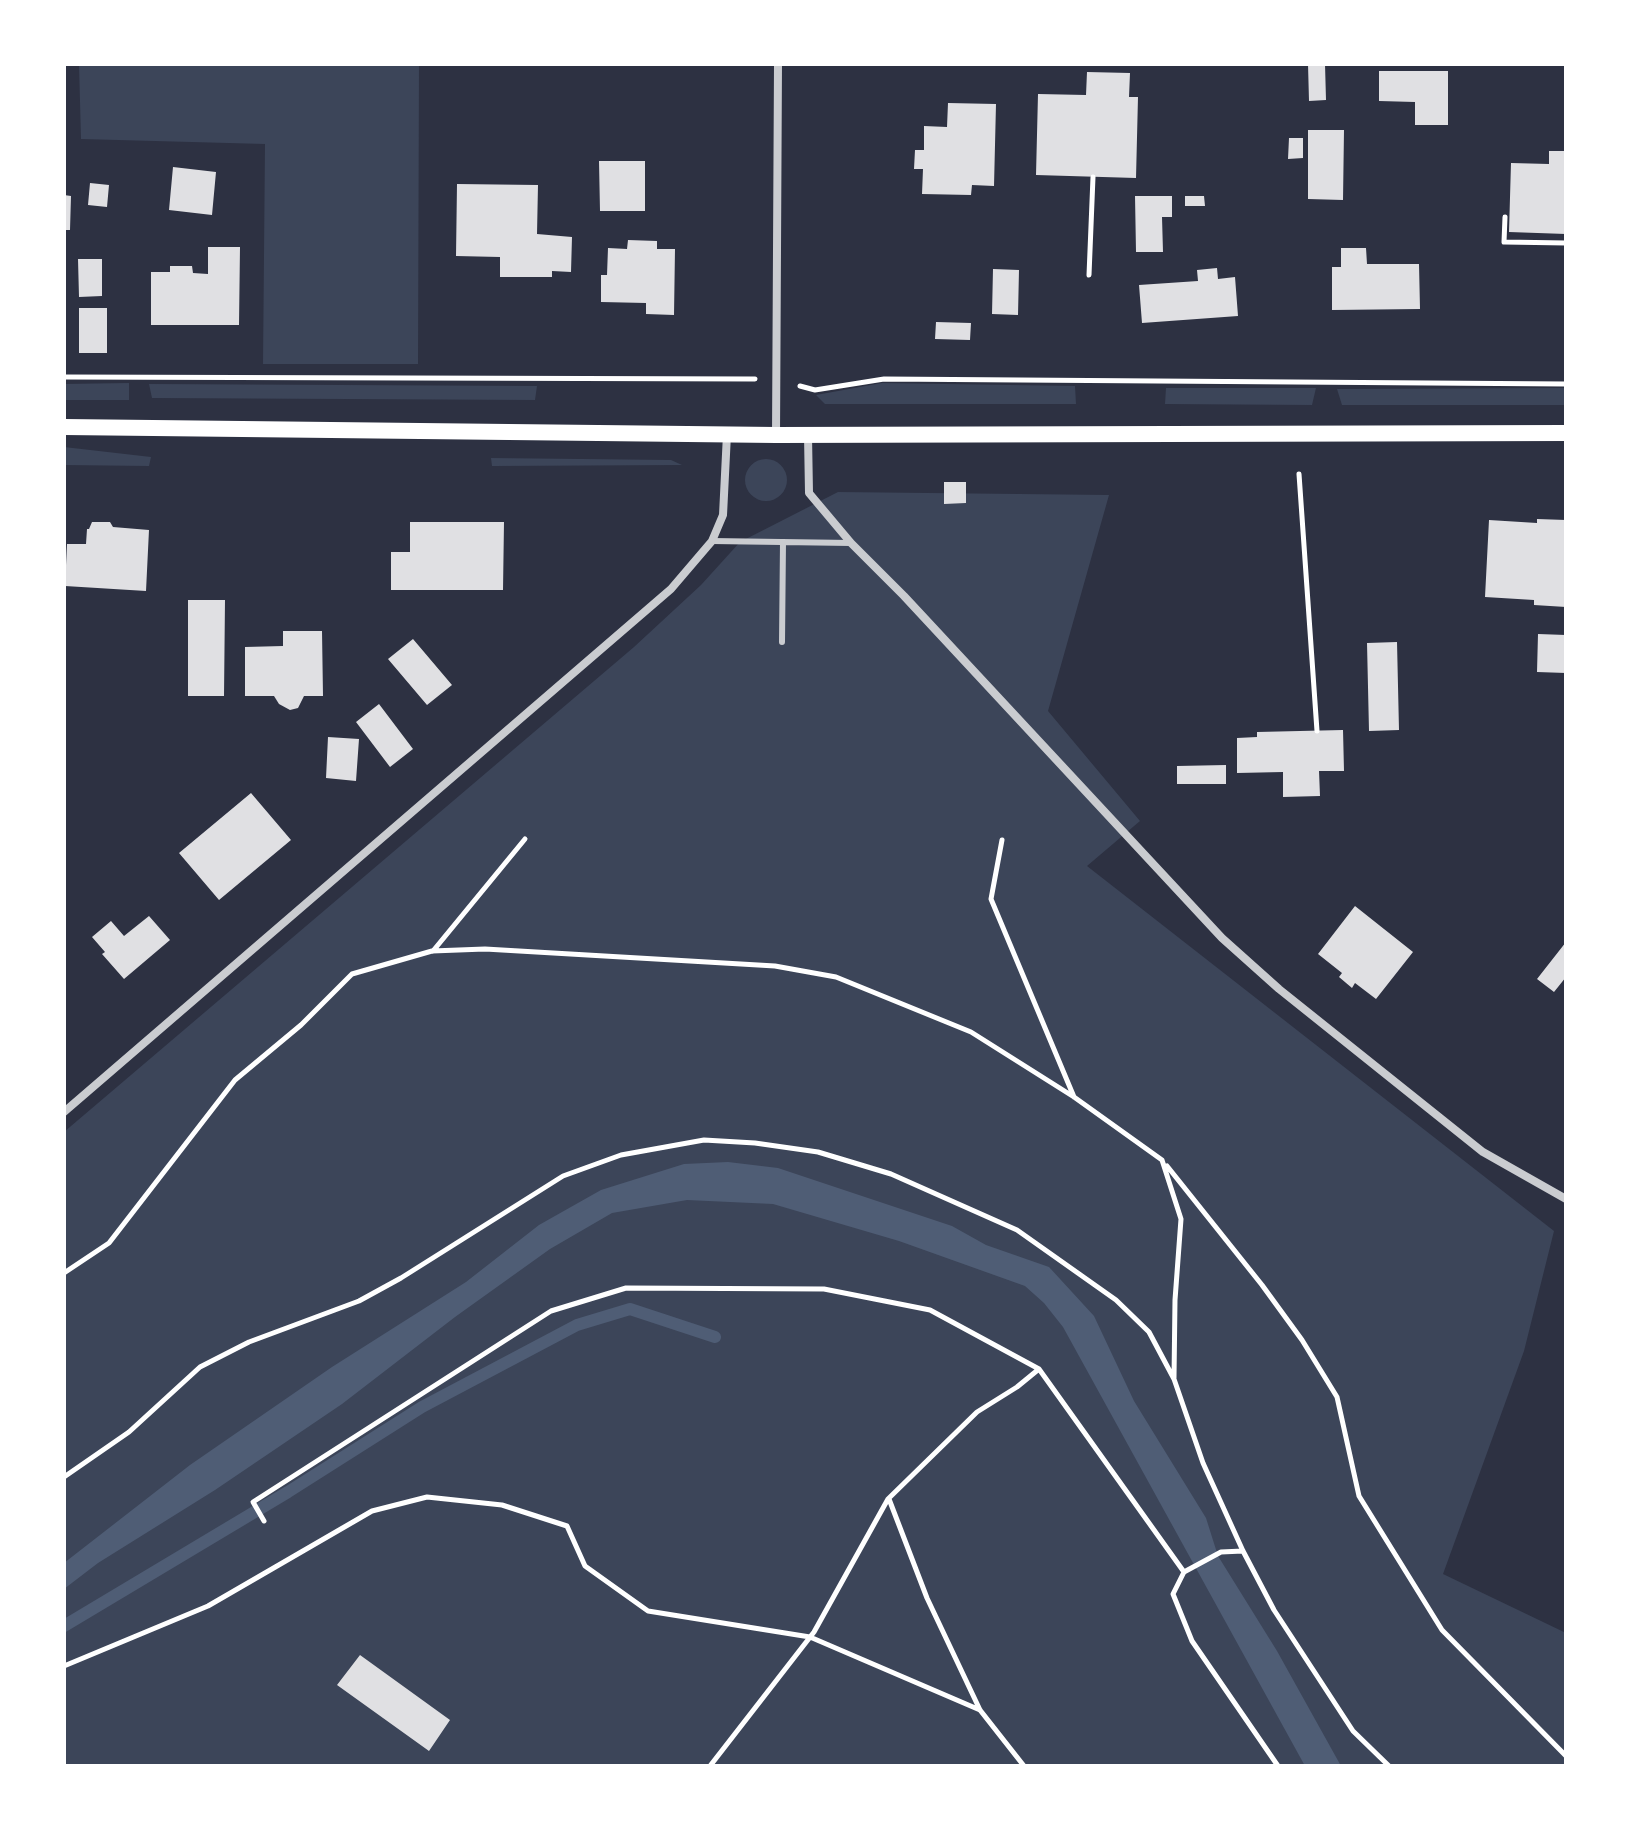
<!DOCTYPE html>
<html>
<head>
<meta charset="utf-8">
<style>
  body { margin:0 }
  #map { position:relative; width:1630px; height:1830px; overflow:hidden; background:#2d3142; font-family:Montserrat,sans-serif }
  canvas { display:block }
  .frame { position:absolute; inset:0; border:66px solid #fff; pointer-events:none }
</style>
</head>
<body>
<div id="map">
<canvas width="1630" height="1830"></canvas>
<div class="frame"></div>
</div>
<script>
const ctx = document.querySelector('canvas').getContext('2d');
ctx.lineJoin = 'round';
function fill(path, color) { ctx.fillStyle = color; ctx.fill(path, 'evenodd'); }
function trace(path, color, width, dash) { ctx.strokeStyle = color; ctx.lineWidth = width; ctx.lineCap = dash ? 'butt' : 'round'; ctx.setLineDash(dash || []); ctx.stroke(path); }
const green = new Path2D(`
  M79,64H419L418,364H263L265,144L81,139Z
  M129,383V400H64V384Z
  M882,383L1075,386L1076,404H825L816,395Z
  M149,384L537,386L535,400L152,398Z
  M1166,388H1316L1312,405L1165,404Z
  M1566,388V405H1342L1337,389Z
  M64,447L151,457L149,466L64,465Z
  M491,458L671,460L682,465L492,466Z
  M745 480a21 21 0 1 1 42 0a21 21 0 1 1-42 0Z
  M838,492L1109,495L1048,711L1140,821L1087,866L1554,1231L1524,1351L1443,1574L1566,1633V1766H64V1132L634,647L701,585L740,542Z`);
const water = new Path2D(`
  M728,1162L778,1168L952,1226L986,1245L1049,1267L1094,1316L1134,1401L1206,1518L1218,1556L1277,1651L1341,1766H1305L1063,1327L1044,1303L1025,1286L899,1241L773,1204L687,1200L612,1213L550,1249L455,1317L342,1404L215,1490L98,1563L64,1589V1563L190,1465L332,1367L466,1282L539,1225L601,1190L684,1164Z`);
const stream = new Path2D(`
  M64,1626L288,1492L422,1407L577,1325L630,1309L715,1337`);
const building = new Path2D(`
  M1308,64H1325L1326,100L1309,101Z
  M1379,71H1448V125H1415V102L1379,101Z
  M1087,72L1130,73L1129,97H1138L1136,178L1036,175L1038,94L1086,95Z
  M948,103L996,104L994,186L972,185L971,195L922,194L923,169H914L915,150H924V126L947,127Z
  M1308,130H1344L1343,200L1308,199Z
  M1289,138H1303V158L1288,159Z
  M1549,151H1566V234L1509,232L1511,163L1549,164Z
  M599,161H645V211H600Z
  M173,167L216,172L212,215L169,210Z
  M90,183L109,185L107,207L88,205Z
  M457,184L538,185L537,234L572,237L571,272L552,271V277H500V257L456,256Z
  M64,195L71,196L70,230H64Z
  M1135,196H1172V217H1162L1163,252H1136Z
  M1185,196H1204L1205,206H1185Z
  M628,240L657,241V249H675L674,315L646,314V303L601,302V275H607L608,248L627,249Z
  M208,247H240L239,325H151V272H170V266H192L193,273L208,274Z
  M1341,248H1366L1367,264H1419L1420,309L1332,310V267H1341Z
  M78,259H102V296L79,297Z
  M1217,268L1218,279L1235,277L1238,316L1142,323L1139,285L1198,281L1197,270Z
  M993,269L1019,270L1018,315L992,314Z
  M79,308H107V353H79Z
  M936,322L971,323L970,340L935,339Z
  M944,482H966V503L944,504Z
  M1537,519L1566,520V607L1534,605V600L1485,597L1489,520L1537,523Z
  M92,522H110L113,527L149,530L146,591L65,586L67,544H86L87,529H89Z
  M410,522H504L503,590H391V552H410Z
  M188,600H225L224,696H188Z
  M283,631H322L323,696H304L298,708L290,710L279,704L274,696H245V647L283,646Z
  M1538,634L1566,635V673L1537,672Z
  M413,639L452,685L427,705L388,659Z
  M1397,642L1399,730L1369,731L1367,643Z
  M379,704L413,749L390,767L356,722Z
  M1343,730L1344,771H1319L1320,796L1283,797V772L1237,773V738L1257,737V732Z
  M328,737L359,739L356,781L326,778Z
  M1226,765V784H1177V766Z
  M251,793L291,840L219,900L179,853Z
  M1355,906L1413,952L1376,999L1355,983L1352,988L1339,977L1342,973L1318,954Z
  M149,916L170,940L124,979L102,954L105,952L92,937L111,921L124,936Z
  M1566,942V977L1554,992L1537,979Z
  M360,1655L450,1720L429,1751L337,1685Z`);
const path = new Path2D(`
  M1505,217L1504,242L1566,243
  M1089,275L1093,177
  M64,377L755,379
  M800,386L815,390L884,379L1566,384
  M1299,474L1317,731
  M1002,840L991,899L1074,1097
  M433,951L525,839
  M1167,1166L1262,1285L1302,1340L1337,1397L1359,1496L1442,1630L1566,1756
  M64,1273L109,1243L235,1080L301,1025L352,974L432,951L485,949L775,966L836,977L971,1032L1074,1097L1162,1160L1181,1219L1175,1300L1174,1378
  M64,1477L129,1432L200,1367L249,1342L359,1301L401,1278L563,1176L621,1155L704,1140L755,1143L818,1152L891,1174L1017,1230L1116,1300L1149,1332L1174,1379L1203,1463L1243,1551L1274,1610L1353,1731L1389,1766
  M889,1499L927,1598L980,1710L1024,1766
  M264,1521L253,1502L551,1311L626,1288L824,1289L930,1310L1039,1369
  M1184,1572L1173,1594L1192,1641L1278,1766
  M64,1666L208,1606L372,1511L427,1497L502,1505L567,1526L585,1566L648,1611L810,1637L980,1710
  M710,1766L814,1632L888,1499L977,1412L1017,1387L1039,1369L1184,1572L1221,1552L1243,1551`);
const service = new Path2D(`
  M712,541L851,543
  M782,642L783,542`);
const minor = new Path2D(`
  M776,435L778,64
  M808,435L809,493L851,543L904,596L1222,938L1279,989L1483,1152L1566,1199
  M64,1112L671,589L712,541L723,515L727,434`);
const secondary = new Path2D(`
  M64,427L776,435L1566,433`);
fill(green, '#3c4559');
fill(water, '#4f5d75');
trace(stream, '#4f5d75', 12);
fill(building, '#e0e0e3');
trace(path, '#fff', 5);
trace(service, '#caccd0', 6);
trace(minor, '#caccd0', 8);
trace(secondary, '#fff', 16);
</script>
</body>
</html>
